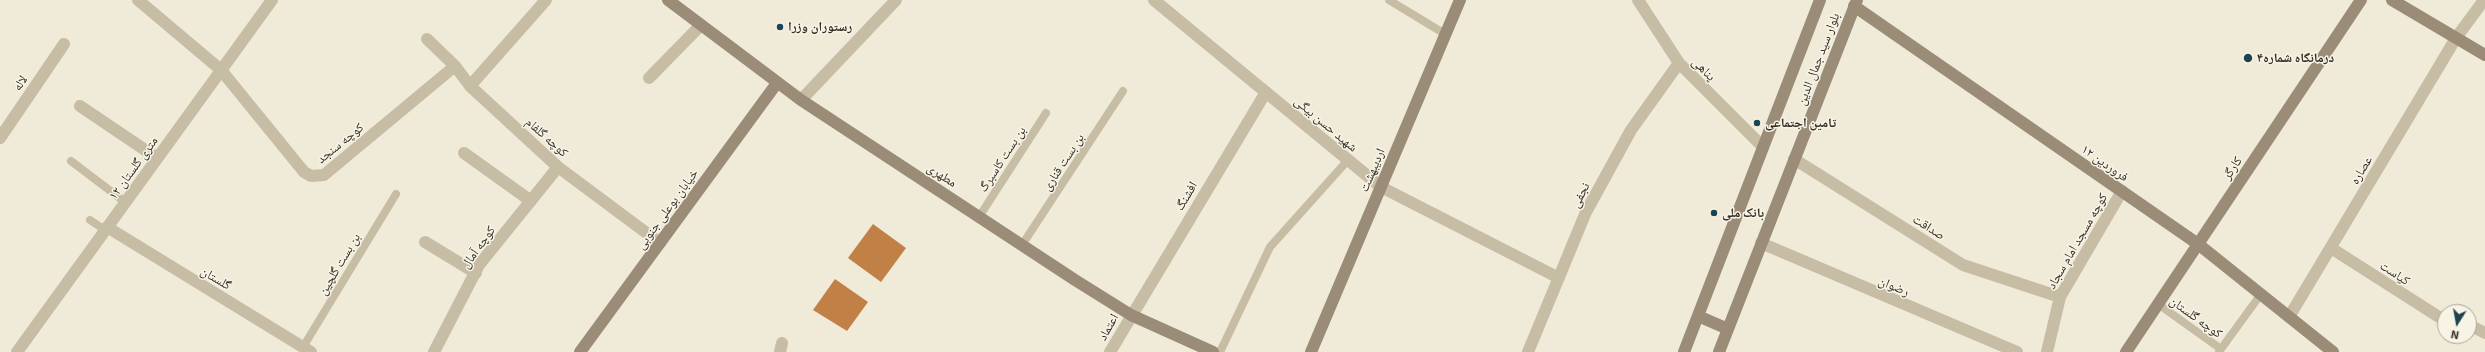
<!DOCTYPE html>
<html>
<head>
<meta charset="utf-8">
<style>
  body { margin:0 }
  #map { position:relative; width:2485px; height:352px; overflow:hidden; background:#f0ead9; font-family:"Exo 2",sans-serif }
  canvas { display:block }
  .north { position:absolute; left:2437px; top:304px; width:40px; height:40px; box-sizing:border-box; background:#f8f4e5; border:1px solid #a9a499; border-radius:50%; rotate:191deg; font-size:11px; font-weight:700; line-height:16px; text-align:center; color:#332d26 }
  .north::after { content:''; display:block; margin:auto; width:14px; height:18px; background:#1e4353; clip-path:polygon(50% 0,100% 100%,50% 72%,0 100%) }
</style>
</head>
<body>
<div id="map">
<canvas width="2485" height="352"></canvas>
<div class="north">N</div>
</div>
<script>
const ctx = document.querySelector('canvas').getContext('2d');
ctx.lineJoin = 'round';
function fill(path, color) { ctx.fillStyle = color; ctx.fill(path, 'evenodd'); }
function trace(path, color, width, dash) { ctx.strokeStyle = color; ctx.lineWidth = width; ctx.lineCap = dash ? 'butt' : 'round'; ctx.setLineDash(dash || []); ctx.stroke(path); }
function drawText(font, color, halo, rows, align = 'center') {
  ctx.font = font + ' "Exo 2","Noto Naskh Arabic",sans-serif'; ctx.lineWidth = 3; ctx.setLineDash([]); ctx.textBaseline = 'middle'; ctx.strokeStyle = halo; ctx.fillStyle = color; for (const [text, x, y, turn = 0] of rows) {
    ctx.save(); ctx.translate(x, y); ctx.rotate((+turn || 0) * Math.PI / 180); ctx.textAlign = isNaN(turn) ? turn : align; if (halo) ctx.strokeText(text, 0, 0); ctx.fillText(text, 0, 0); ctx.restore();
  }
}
const building = new Path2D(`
  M873,224L906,248L881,282L848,258Z
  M835,279L868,302L847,331L813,310Z`);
const lane = new Path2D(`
  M1389,0L1445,34
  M71,161L125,202
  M979,217L1046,113
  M90,220L105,230
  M1022,245L1123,91
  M2158,304L2221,349L2219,352
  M303,347L396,194
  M2221,349L2261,294
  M1220,352L1270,247L1348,160`);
const street = new Path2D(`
  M138,0L221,70L304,172L311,176L324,175L455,66
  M1154,0L1381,187L1559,278
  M1638,0L1679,63L1763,147
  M427,39L455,66L470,86L558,167L660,243
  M649,78L701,25
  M470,86L546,0
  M801,100L896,0
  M80,106L157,158
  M0,138L64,44
  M464,153L531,201
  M1794,159L1963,265L2060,297
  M107,227L311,352
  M425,242L476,273
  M1761,243L2017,352
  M2331,248L2439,317L2445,319
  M2289,317L2456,38L2484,0
  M2469,325L2485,333
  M17,352L272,0
  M434,352L479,265L558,167
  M780,352L782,343
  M1110,352L1266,92
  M1528,352L1586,212L1631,130L1679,63
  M2047,352L2060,297L2122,191`);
const secondary = new Path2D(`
  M668,0L801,100L1075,280L1131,315L1213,352
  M2392,0L2485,55
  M1854,6L2198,244L2333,352
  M1698,316L1728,329
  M580,352L777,83
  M1311,352L1460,0
  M1684,352L1820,0
  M1719,352L1857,0
  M2126,352L2361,0`);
const markers = [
  [780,27,4,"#1e4353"],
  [2248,58,5,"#1e4353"],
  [1757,123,4,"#1e4353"],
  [1714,213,4,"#1e4353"]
];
const poiNames = [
  ["رستوران وزرا",788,27],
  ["درمانگاه شماره۴",2257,58],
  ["تامین اجتماعی",1765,123],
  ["بانک ملی",1722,213]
];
const streetNames = [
  ["بلوار سید جمال الدین",1818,59,-69],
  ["پناهی",1704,69,45],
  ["لالە",20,83,-56],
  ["شهید حسن بیگی",1326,124,40],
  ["کوچه گلفام",547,137,42],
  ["کوچه سنجد",340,143,-39],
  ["بن بست کاسبرگ",1002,159,-57],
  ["بن بست قناری",1063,162,-57],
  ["۱۲ فروردین",2105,163,35],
  ["۱۲ متری گلستان",133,168,-54],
  ["کارگر",2232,168,-56],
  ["اردیبهشت",1372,170,-67],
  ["عصاره",2361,170,-59],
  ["مطهری",942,175,33],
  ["نجفی",1580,195,-63],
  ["افشنگ",1186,196,-59],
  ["خیابان بوعلی جنوبی",667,209,-54],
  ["صداقت",1929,227,32],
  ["کوچه مسجد امام سجاد",2077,241,-60],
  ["کوچه آمال",478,247,-54],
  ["بن بست گلچین",339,264,-59],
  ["کیاست",2395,273,33],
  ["گلستان",216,278,31],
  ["رضوان",1894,286,23],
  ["کوچه گلستان",2196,317,36],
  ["اعتماد",1108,327,-61]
];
fill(building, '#c18046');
trace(lane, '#c7bda5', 8);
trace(street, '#c7bda5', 12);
trace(secondary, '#9a8c77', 12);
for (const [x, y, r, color] of markers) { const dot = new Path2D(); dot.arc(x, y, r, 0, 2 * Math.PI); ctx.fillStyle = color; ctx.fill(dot); trace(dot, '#f8f4e5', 1.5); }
drawText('bold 13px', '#332d26', '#f8f4e5', poiNames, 'left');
drawText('13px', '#332d26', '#f8f4e5', streetNames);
</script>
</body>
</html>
